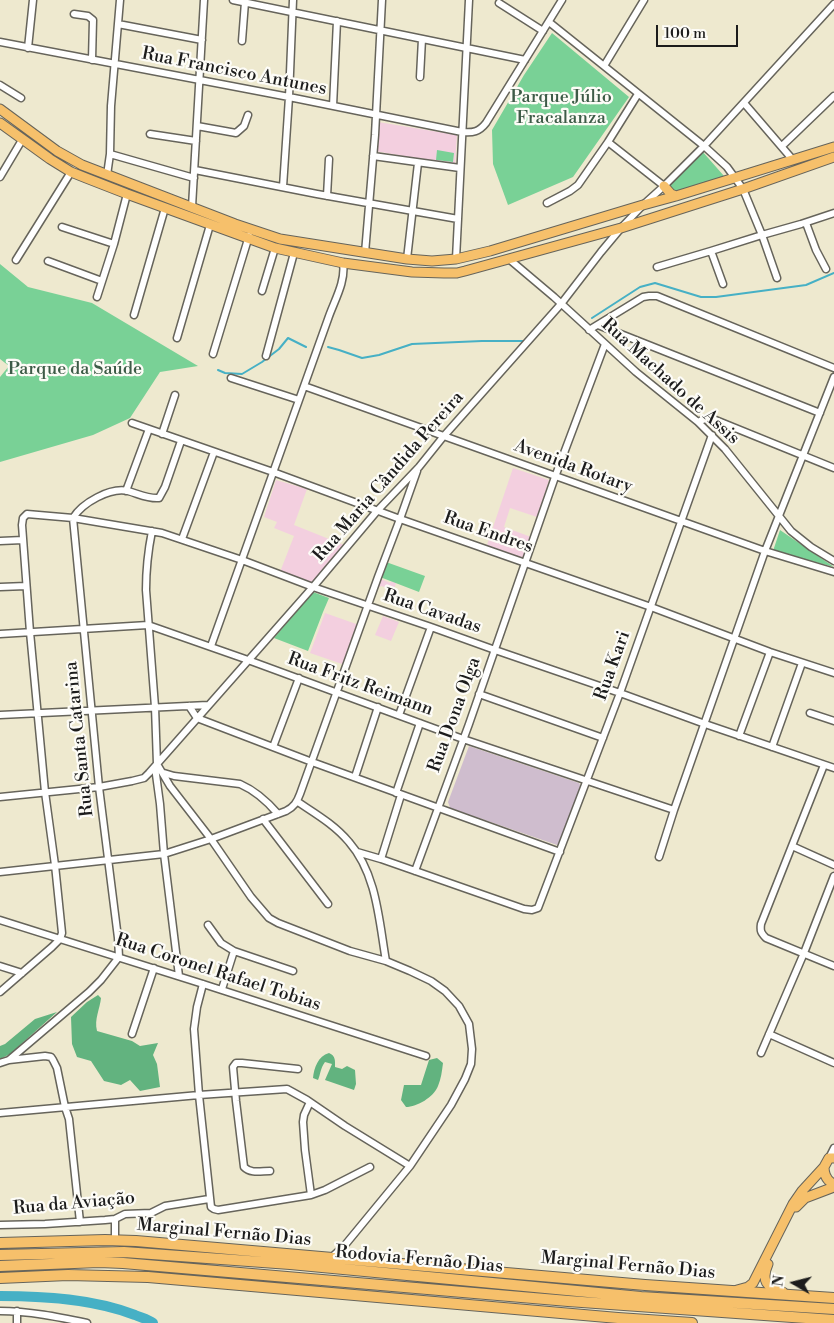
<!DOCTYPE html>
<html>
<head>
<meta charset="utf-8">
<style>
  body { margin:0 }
  #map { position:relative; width:834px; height:1323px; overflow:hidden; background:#eee9cf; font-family:"Libre Bodoni",serif }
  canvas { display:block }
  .north { position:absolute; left:769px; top:1258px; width:50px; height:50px; -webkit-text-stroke:4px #fdfcf7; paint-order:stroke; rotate:278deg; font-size:14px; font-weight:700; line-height:20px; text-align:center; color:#1c1c1c }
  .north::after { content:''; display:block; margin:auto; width:18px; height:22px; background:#1c1c1c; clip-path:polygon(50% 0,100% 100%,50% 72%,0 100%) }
  .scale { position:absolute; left:656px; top:25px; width:82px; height:22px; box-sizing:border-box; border:2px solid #1c1c1c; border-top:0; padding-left:6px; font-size:15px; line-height:18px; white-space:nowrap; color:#1c1c1c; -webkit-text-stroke:4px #fdfcf7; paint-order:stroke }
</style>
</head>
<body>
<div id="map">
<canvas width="834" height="1323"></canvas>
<div class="north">N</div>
<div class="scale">100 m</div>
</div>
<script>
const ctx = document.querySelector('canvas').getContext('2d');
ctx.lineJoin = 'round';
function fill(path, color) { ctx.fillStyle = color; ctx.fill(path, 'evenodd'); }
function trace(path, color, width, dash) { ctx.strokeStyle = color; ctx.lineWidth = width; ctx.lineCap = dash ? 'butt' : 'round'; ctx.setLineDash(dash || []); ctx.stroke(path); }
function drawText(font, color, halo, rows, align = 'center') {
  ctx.font = font + ' "Libre Bodoni",serif'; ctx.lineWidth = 4.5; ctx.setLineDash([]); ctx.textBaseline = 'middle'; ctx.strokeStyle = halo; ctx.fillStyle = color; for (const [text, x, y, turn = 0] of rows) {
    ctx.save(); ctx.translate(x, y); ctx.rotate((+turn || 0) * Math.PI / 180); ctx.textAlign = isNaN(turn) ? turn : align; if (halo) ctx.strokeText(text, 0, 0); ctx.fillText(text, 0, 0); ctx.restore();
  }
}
const built = new Path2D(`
  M378,122L457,135L455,165L375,151Z
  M513,468L549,480L537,517L510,508L504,527L531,537L522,560L486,548Z
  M276,480L307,489L294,525L344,545L312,585L280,572L294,536L274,528L277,522L264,517Z
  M379,578L390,583L391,581L396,583L393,592L388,590V588L381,586L380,587L377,586Z
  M325,613L359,625L345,665L310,653Z
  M383,616L399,622L391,641L375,635Z`);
const industrial = new Path2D(`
  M469,746L579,783L581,787L561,843L557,845L450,808L448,802Z`);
const green = new Path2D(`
  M552,33L629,97L573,177L508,205L493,164L492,130L524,75Z
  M437,150L454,153L453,162L436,160Z
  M702,151L724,176L675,193L670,187L671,184Z
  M0,264L28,287L92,303L198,366L160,372L130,418L93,435L0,462V377L9,366L0,359Z
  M780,530L834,567L773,551Z
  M386,562L425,576L419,592L380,577Z
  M313,592L329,598L323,612L308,651L274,638Z`);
const forest = new Path2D(`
  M98,995L101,998C100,1009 94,1019 97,1031L132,1041L140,1046L158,1043L153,1055L157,1064L160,1087L140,1091L130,1080L121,1085L104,1081L91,1061L77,1057L72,1044L71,1017L87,1002Z
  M57,1012L10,1054L0,1059V1046L5,1044L35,1019Z
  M329,1053C336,1056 335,1061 335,1067L342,1069L347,1066L355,1070L356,1084L354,1090L325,1080L332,1064L325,1062C320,1069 321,1073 318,1080L313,1078C314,1068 318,1056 329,1053Z
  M437,1058L443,1063C442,1071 441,1079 438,1086C434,1097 417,1107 406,1107L401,1100L404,1085H421L429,1060Z`);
const stream = new Path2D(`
  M592,318L640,287L655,283L701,297H716L806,285L834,273
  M328,347L339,350L362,358L379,355L412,344L482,341H524
  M218,370L225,373L242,374L262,362L279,349L288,338L306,347`);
const river = new Path2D(`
  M0,1296C45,1296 94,1299 135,1315C142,1318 148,1319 153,1323`);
const minor = new Path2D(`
  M233,0L525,60
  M499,3L543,31
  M74,14L88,16L93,20L92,60
  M549,22L704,146L727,167L743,189L762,235L777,278
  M118,24L202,40
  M242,41L245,2
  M0,42L289,97L462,132C473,133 479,132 486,123L562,0
  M28,48L33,0
  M604,66L644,0
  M420,77L422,39
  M0,85L21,98
  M744,103L793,160
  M333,106L337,21
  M197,126L236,133L244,126L248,115
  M150,134L196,141
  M608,142L664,186
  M782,146L834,96
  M110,154L194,178
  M373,156L460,168
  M195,170L317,194L458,219
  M107,175L110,154L111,106L120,0
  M0,177L22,140
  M283,187L289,97L293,0
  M327,196L329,159
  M547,203L570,191L578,185L608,142L638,94
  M192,207L204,0
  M806,223L816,250L826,269
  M62,227L114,244
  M711,251L723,284
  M365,253L375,135L382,0
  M407,259L418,163
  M456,259L469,0
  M509,259L554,297L636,372L698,422L725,449L791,531L811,547L834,561
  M16,260L71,172
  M48,261L102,281
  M657,267L711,251L762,235L801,224L834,213
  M262,291L275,248
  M97,297L114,244L127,194
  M134,315L165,208
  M598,325L820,413
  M589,330L643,297L649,296H657L834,368
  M177,338L210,225
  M213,354L249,236
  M266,356L294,253
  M231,378L299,400
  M304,386L765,551L834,572
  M698,422C703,419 707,418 713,419L834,468
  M132,423L273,472L400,519L651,607L770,652L834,673
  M162,434L175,395
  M126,491L149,429
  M152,531C148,551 146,570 146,590L155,707L157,764L170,786L211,839L251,897L269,918L278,923L350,951L386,961L410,971L431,981L445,991L459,1006L469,1024L472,1049L471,1064L465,1079L451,1105L410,1166L345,1245L331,1258
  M182,539L214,452
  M0,541L23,540
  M0,587L26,586
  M0,634L148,625L248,660L463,739L674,810
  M211,646L328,319C334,301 346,282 343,263
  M479,694L603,738
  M189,706L197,718L312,762L560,852
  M810,713L834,721
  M0,715L208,705
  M399,715L431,627
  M739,736L770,652
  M273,747L299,678
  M772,747L802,663
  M824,765L761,924C760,931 761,933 766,938L834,966
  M155,767L160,804L164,854L179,976
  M164,773L174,776L240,784C256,791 267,801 278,814
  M355,777L378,707
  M396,793L420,723
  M0,797L99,787L132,781L144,778L149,773L313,587L377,511L419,467L443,437L561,304L601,252L621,228L643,205L664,186L704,146L834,4
  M298,802C316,814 335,825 349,842C377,874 379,921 386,961
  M263,819L328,904
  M792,846L834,865
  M357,852L381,859L524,909L532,910L538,908L620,693L712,435
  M659,857L674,810L765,551L834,377
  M381,859L401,795
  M415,871L469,724L555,477L605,344
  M0,872L164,854L211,839L286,811C294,807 297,802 300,794L378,577L400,519L417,471
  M0,920L203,984L426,1056
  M208,925L221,943L234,951L293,971
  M0,966L22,973
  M203,984L197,1007L194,1029L199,1095L211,1207L214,1209L218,1210L311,1195L325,1190L370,1167
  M222,989L234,951
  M0,992L52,947L60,939L62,933L55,865L45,792L30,632L22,525L23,518L27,514L73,518L162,533L242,560L313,587L431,627L495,650L620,693L705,724L834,768
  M132,1034L154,968
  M769,1034L834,1063
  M761,1053L804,953L834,876
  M9,1060L45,1056L51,1057L53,1060L57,1068L65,1107L69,1119L80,1222
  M0,1063L9,1060L89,992L101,980L119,957L118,938L99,787L73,518C82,503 110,487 128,491C139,494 148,499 159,498L165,487L181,441
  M310,1102L304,1115L303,1122L305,1150L311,1195
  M0,1113L199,1095L287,1089L307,1100L345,1126L410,1166
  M829,1158L834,1148
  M270,1171C261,1171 251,1174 244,1167L236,1101L233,1067L236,1063H242L298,1069
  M115,1219V1240
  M0,1225L45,1224L105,1220L115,1219L125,1214L151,1213L165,1206L209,1199
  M0,1311C29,1311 58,1317 87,1323
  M17,1323V1311`);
const major = new Path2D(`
  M0,109L57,151L82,165L235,224L280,239L407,259L432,261L456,259L490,251L643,205L676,196L834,147
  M0,123L50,159L71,172L86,178L127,194L275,248L343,263L412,272L444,273H457L465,271L621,228L743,189L834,157
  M664,186L671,194L676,196
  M824,1167C824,1175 827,1181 834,1184
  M796,1207L805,1198L834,1187
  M768,1264C761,1280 766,1288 783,1292
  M737,1290L748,1287L753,1283L793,1204L802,1191L824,1167L829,1158H834`);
const highway = new Path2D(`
  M0,1243L105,1240L136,1241L645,1285L834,1298
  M0,1255L124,1252L290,1264L641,1297L834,1309
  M0,1266L99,1262L123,1263L568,1301L834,1320
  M0,1278L68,1275L148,1277L618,1318L692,1323`);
const streetNames = [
  ["Rua Francisco Antunes",234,72,11],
  ["Rua Machado de Assis",670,382,42],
  ["Avenida Rotary",573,467,20],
  ["Rua Maria Cândida Pereira",389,477,-49],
  ["Rua Endres",488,533,19],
  ["Rua Cavadas",432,612,19],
  ["Rua Kari",613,666,-70],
  ["Rua Fritz Reimann",360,685,20],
  ["Rua Dona Olga",455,715,-70],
  ["Rua Santa Catarina",80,739,-96],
  ["Rua Coronel Rafael Tobias",218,973,18],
  ["Rua da Aviação",74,1204,-5],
  ["Marginal Fernão Dias",224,1233,5],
  ["Rodovia Fernão Dias",419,1260,5],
  ["Marginal Fernão Dias",628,1266,5]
];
const parkNames = [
  ["Parque Júlio",561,98],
  ["Fracalanza",561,119],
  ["Parque da Saúde",75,370]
];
fill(built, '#f3cfdf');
fill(industrial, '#cfbdce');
fill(green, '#79d196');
fill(forest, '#62b37f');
trace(stream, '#46b0c5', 2);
trace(river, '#46b0c5', 10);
trace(minor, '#66645b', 9);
trace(major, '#66645b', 11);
trace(highway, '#66645b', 12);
trace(minor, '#fff', 6);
trace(major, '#f6c06b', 9);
trace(highway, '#f6c06b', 10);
drawText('18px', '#1c1c1c', '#fdfcf7', streetNames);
drawText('18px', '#3d5b47', '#fdfcf7', parkNames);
</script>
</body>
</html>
